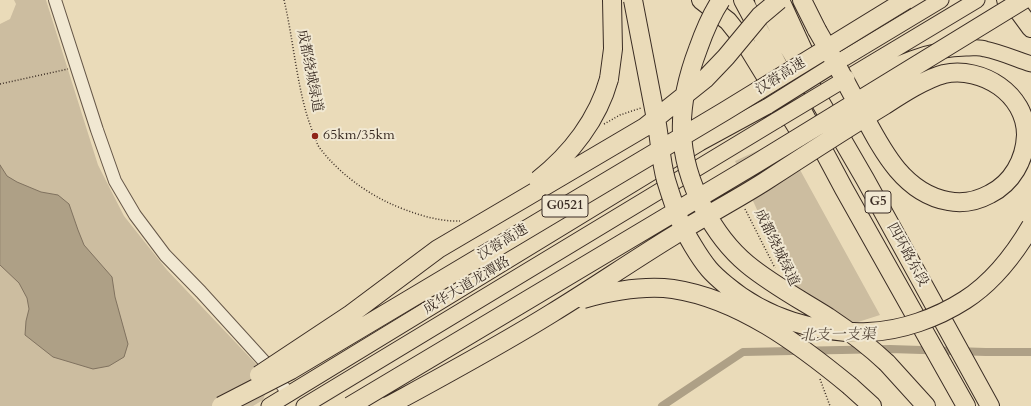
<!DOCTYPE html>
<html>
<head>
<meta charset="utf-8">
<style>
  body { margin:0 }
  canvas { display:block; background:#eadbb9 }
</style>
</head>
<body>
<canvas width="1031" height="406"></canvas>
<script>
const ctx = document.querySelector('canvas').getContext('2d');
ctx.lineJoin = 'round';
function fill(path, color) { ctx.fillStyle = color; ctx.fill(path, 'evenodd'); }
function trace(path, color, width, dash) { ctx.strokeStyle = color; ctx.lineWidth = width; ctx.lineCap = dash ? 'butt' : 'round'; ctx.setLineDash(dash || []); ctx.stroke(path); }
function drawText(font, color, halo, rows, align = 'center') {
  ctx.font = font + ' Cardo,"Noto Serif SC",serif'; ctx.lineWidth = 4; ctx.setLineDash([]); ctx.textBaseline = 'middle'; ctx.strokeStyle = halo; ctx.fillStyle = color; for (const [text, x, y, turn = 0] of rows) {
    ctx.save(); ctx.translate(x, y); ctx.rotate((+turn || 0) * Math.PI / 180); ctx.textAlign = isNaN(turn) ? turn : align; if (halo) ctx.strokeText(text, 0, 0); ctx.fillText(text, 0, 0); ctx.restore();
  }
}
const green = new Path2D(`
  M14,0H46L98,165L124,216L167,270L256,364L269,384L263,400L253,406H0V24L10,19L16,4Z
  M783,139L880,315L814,336L735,161Z`);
const water = new Path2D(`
  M0,165L7,176L17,182L41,192L58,195L69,204L78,230L84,245L112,277L115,297L128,344L124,357L109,366L93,369L53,357L25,335L26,321L29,309L27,298L19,283L0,265Z`);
const canal = new Path2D(`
  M662,406L743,352L890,349L986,352H1031`);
const path = new Path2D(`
  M284,0C294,42 297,91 312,130C315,136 316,142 319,147C336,170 362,190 387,202C408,212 437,222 460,221
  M0,84L68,69
  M604,124L620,115L641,108
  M745,209L775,268
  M820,379L830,406`);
const minor = new Path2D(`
  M55,0L97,130L115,181L135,215L165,255L201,292L271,369L289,395`);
const major = new Path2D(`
  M843,59L941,0
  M847,78L977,0
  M852,87C889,68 927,47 969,48C974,48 980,47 985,49C1000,52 1016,59 1031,64
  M269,406L700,143L768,106
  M304,406L777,120`);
const highway = new Path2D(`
  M701,0L728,21L744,41L801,134L811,146
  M743,0L844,189L966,406
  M764,0L785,41L865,179L990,406
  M780,0L803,50
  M802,0L817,30
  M1006,0L1020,13L1031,28
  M609,79L613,49L612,0
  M887,363L926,406
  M850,386L872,406`);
const majorBridge = new Path2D(`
  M768,106L843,59
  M777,120L847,78`);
const highwayBridge = new Path2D(`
  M633,0C640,38 648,76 655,114C660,136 660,159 666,180C670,193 675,208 680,221C686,235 699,257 709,269C714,275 720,280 726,285C765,318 817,334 868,332C901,331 937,318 965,300C993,282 1014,255 1031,226
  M721,0C711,15 704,32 698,49C676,107 675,154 704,209C715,230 729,249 747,264C771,284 801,300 828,317C849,331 869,346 887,363
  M538,180C571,154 598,119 609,79
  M583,299C612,291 643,285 673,289C739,299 799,344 850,386
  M259,375L351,314L438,249L645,127L705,79L726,57L760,16L779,0
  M221,406L291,370L725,111L906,0
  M350,406L757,163L1023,0
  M388,406C443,376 499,346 552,313C593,288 632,261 673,236C703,217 734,201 764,182C804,156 844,130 885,105C902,94 925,79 944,74C982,66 1026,94 1026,135C1025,160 1012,183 990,194C977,201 962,204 948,201C899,192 878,141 857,103C844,79 831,54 817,30`);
const markers = [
  [315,136,4,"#8f2418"]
];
const shields = [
  [878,202,26],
  [565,206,46]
];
const shieldNames = [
  ["G5",878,202],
  ["G0521",565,206]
];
const streetNames = [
  ["成都绕城绿道",309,71,79],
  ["汉蓉高速",781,77,-32],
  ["汉蓉高速",503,243,-31],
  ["成都绕城绿道",776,248,64],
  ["四环路东段",907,255,61],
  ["成华大道龙潭路",467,286,-31]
];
const poiNames = [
  ["65km/35km",323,136]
];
const waterNames = [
  ["北支一支渠",838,336,-1]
];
fill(green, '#ccbda0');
fill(water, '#aea086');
trace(water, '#80725f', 1);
trace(canal, '#aea086', 8);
trace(minor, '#675849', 14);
trace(major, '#3b2d24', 17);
trace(highway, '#3b2d24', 20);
trace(path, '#3b2d24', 1.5, [1, 2]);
trace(minor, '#f1e8d2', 12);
trace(major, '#eadbb9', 15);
trace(highway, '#eadbb9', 18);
trace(majorBridge, '#3b2d24', 17, []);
trace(highwayBridge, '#3b2d24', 20, []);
trace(majorBridge, '#eadbb9', 15);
trace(highwayBridge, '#eadbb9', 18);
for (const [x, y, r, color] of markers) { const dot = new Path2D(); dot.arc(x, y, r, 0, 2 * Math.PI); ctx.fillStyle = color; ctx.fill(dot); trace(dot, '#f1e8d2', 1.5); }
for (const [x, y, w] of shields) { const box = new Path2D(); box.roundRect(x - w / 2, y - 11, w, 22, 3); ctx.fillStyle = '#f1e8d2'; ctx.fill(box); trace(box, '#3b2d24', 1); }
drawText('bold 13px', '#3b2d24', null, shieldNames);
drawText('14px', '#3b2d24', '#f1e8d2', streetNames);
drawText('14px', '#3b2d24', '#f1e8d2', poiNames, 'left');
drawText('italic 15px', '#584a3c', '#f1e8d2', waterNames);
</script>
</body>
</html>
